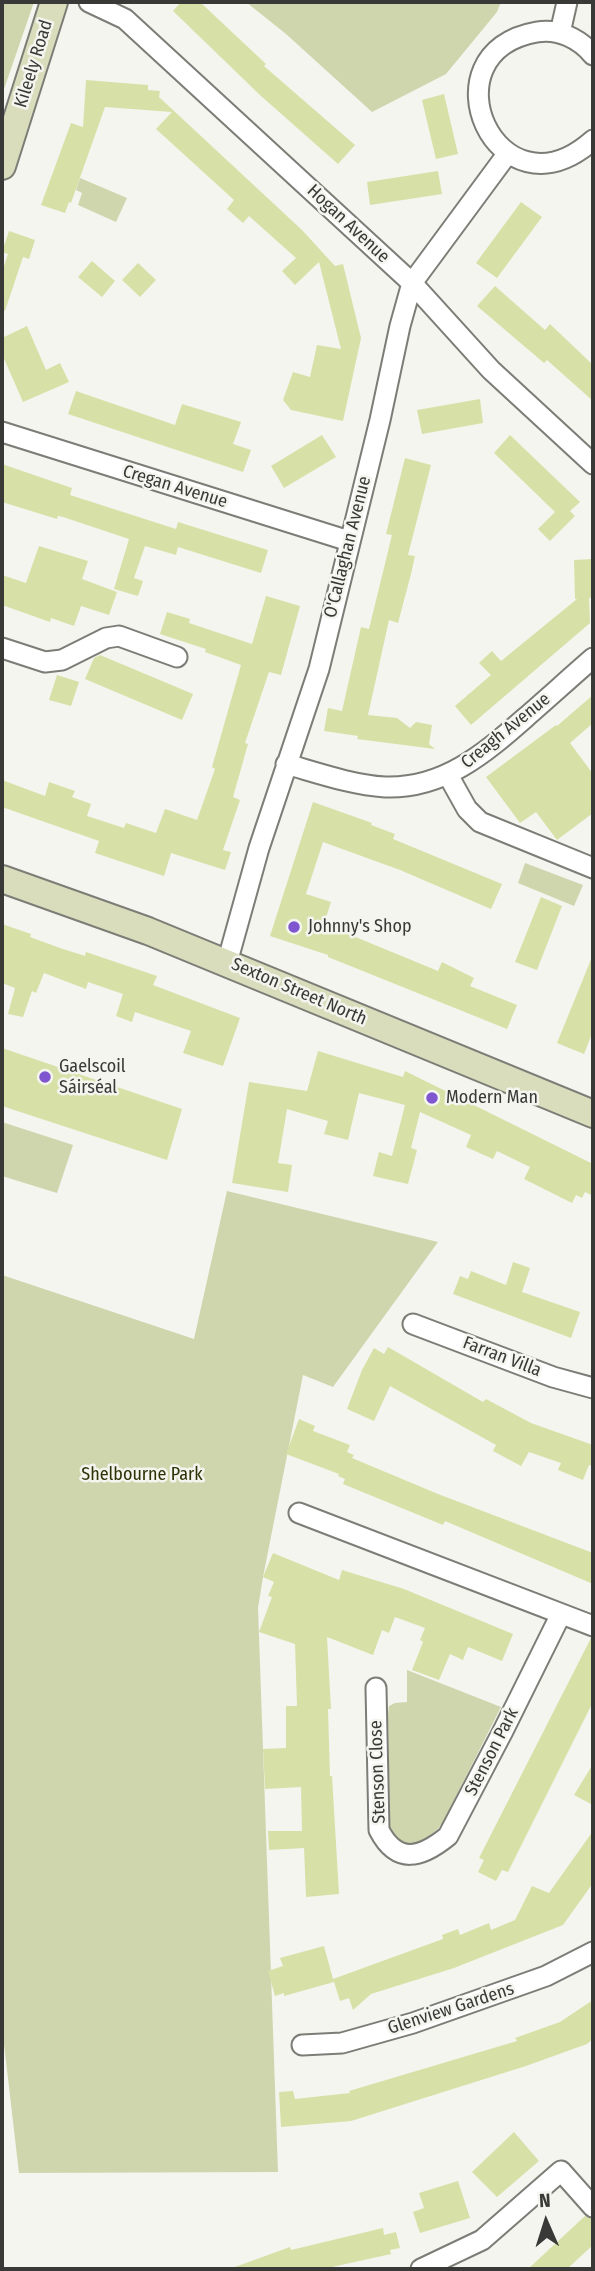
<!DOCTYPE html>
<html>
<head>
<meta charset="utf-8">
<style>
  body { margin:0 }
  #map { position:relative; width:595px; height:2271px; overflow:hidden; background:#f4f5ee; font-family:"Fira Sans Condensed",sans-serif }
  canvas { display:block }
  .frame { position:absolute; inset:0; border:4px solid #393a37; pointer-events:none }
  .north { position:absolute; left:511px; top:2187px; width:70px; height:70px; -webkit-text-stroke:5px #f4f5ee; paint-order:stroke; rotate:357deg; font-size:19px; font-weight:700; line-height:28px; text-align:center; color:#393a37 }
  .north::after { content:''; display:block; margin:auto; width:24px; height:32px; background:#393a37; clip-path:polygon(50% 0,100% 100%,50% 72%,0 100%) }
</style>
</head>
<body>
<div id="map">
<canvas width="595" height="2271"></canvas>
<div class="frame"></div>
<div class="north">N</div>
</div>
<script>
const ctx = document.querySelector('canvas').getContext('2d');
ctx.lineJoin = 'round';
function fill(path, color) { ctx.fillStyle = color; ctx.fill(path, 'evenodd'); }
function trace(path, color, width, dash) { ctx.strokeStyle = color; ctx.lineWidth = width; ctx.lineCap = dash ? 'butt' : 'round'; ctx.setLineDash(dash || []); ctx.stroke(path); }
function drawText(font, color, halo, rows, align = 'center') {
  ctx.font = font + ' "Fira Sans Condensed",sans-serif'; ctx.lineWidth = 5; ctx.setLineDash([]); ctx.textBaseline = 'middle'; ctx.strokeStyle = halo; ctx.fillStyle = color; for (const [text, x, y, turn = 0] of rows) {
    ctx.save(); ctx.translate(x, y); ctx.rotate((+turn || 0) * Math.PI / 180); ctx.textAlign = isNaN(turn) ? turn : align; if (halo) ctx.strokeText(text, 0, 0); ctx.fillText(text, 0, 0); ctx.restore();
  }
}
const green = new Path2D(`
  M2,2H34L2,95Z
  M246,2H501L497,12L446,74L372,112L286,34Z
  M80,178L127,198L116,222L78,205L82,193L76,190Z
  M525,863L583,885L574,906L518,883Z
  M2,1122L73,1145L57,1193L2,1176Z
  M227,1191L438,1242L333,1387L303,1375L263,1577L258,1608L278,2172L19,2173L2,2027V1275L194,1339Z
  M407,1670L501,1707L442,1824C428,1840 401,1857 390,1828L388,1714L389,1706L395,1703L407,1702Z`);
const building = new Path2D(`
  M181,2H200L266,64L264,66L355,145L338,164L261,96L173,11Z
  M86,80L148,85V90L160,91L159,97L302,230L335,266L343,264L361,338L343,421L291,410L283,400L293,372L310,377L317,345L341,349L319,262L295,285L282,271L296,258L249,216L243,223L227,209L234,200L156,129L172,112L105,107L71,203L69,202L65,213L41,205L71,123L83,127Z
  M444,94L458,154L436,159L422,100Z
  M438,171L442,194L370,205L367,182Z
  M521,202L542,217L497,278L476,263Z
  M9,231L35,240L29,259L23,257L5,311L2,310V272L8,254L2,252Z
  M92,261L115,281L102,297L78,277Z
  M138,263L156,280L140,297L122,280Z
  M495,286L545,330L550,324L593,365V401L547,360L544,363L477,306Z
  M27,326L46,370L60,363L69,382L23,402L2,354V338Z
  M76,391L175,425L182,404L241,422L233,444L251,450L243,472L68,414Z
  M480,399L483,423L422,434L417,410Z
  M322,435L336,457L284,488L271,466Z
  M510,435L580,502L570,511L575,516L550,541L538,529L555,512L494,453Z
  M405,458L431,465L408,555L415,556L411,574L398,623L389,620L368,715L397,718L410,728L416,722L432,725L429,744L435,749L357,739L358,736L324,731L328,708L342,711L361,627L369,629L392,535L386,534Z
  M2,464L72,488L70,495L176,529L178,522L268,550L261,573L178,547L176,555L145,546L134,578L143,581L138,596L114,589L129,539L63,517L58,516L57,519L2,502Z
  M39,546L88,561L82,579L117,592L109,615L81,606L74,626L51,618L50,622L2,605V575L26,583Z
  M593,559V597L589,598L590,623L471,725L455,706L491,675L479,663L492,651L501,661L577,599H575L574,560Z
  M266,596L300,606L281,675L269,672L245,743L248,744L233,797L240,800L223,850L231,852L225,870L171,853L164,876L95,853L99,841L2,807V780L45,796L49,782L75,791L72,797L91,804L87,816L124,828L126,823L156,833L165,809L197,820L215,769L212,767L241,665L205,652L206,649L160,634L167,612L190,619L189,623L252,644Z
  M100,655L193,694L182,720L85,679L94,658Z
  M57,675L79,682L71,706L49,700Z
  M593,695V723L570,743L593,774V813L557,840L536,812L520,823L486,777L556,725L557,726Z
  M313,802L372,823L371,825L395,834L393,839L502,884L491,909L400,870L323,842L306,894L331,902L324,924L438,971L442,962L474,978L470,986L517,1005L507,1029L328,957V955L270,936Z
  M541,897L562,906L537,970L515,962Z
  M2,924L31,934L30,937L60,948L85,956L86,952L157,976L153,985L240,1018L223,1066L183,1053L191,1031L135,1012L132,1022L116,1016L123,994L88,982L86,989L44,973L36,993L32,991L23,1017L8,1014L15,988L2,983Z
  M592,957L593,1031L584,1054L557,1043Z
  M2,1048L182,1109L167,1160L2,1106Z
  M318,1051L403,1077L405,1071L593,1164V1196L585,1192L582,1198L576,1195L572,1203L524,1179L530,1167L497,1151L493,1159L466,1147L471,1135L420,1112L411,1148L417,1150L408,1184L373,1176L379,1152L392,1156L405,1105L359,1093L348,1140L324,1134L328,1121L287,1109L278,1163L292,1165L288,1192L232,1183L249,1082L307,1091Z
  M513,1262L530,1268L522,1292L580,1312L571,1338L453,1294L460,1276L468,1279L471,1271L506,1285Z
  M388,1347L483,1402L486,1399L531,1423L593,1445V1466L589,1465L583,1480L558,1470L561,1463L529,1452L521,1466L493,1451L496,1445L390,1386L374,1421L347,1409L362,1370L374,1348L384,1354Z
  M299,1419L315,1426L313,1431L350,1445L347,1452L354,1455L352,1458L438,1494L593,1553V1584L445,1521L443,1525L343,1484L345,1479L338,1476L339,1474L286,1454Z
  M273,1553L339,1580L342,1570L404,1589L513,1634L502,1661L468,1647L463,1660L450,1654L439,1680L412,1670L423,1642L420,1640L425,1628L395,1617L389,1633L382,1630L373,1655L327,1637L331,1709H328L330,1776H332L339,1894L306,1897L304,1848L269,1850L268,1831H302L301,1787L265,1789L263,1749L286,1748V1706H297L295,1644L259,1632L272,1597L268,1596L274,1582L263,1577Z
  M591,1638H593V1702L508,1872L502,1870L496,1881L478,1872L484,1860L479,1858Z
  M593,1764V1805L574,1795Z
  M593,1831V1883L563,1925L454,1968L371,1994L353,2010L349,1998L340,2001L334,1982L284,1996V1993L275,1996L268,1971L283,1966L280,1958L324,1946L333,1979L443,1939L442,1935L458,1929L460,1935L489,1923L491,1930L515,1920L532,1886L549,1893Z
  M593,2000V2039L587,2044L526,2066L351,2121L281,2127L279,2092L293,2091L295,2099L350,2093L349,2091L517,2041L515,2038L560,2022Z
  M514,2132L539,2161L497,2197L472,2172Z
  M458,2181L470,2218L420,2233L413,2212L424,2208L419,2193Z
  M585,2216L593,2219V2245L567,2269H528Z
  M383,2228L384,2235L396,2232L400,2248L390,2250L391,2254L323,2269H236L235,2267L290,2247L291,2250Z`);
const minor = new Path2D(`
  M89,2L125,19L412,283L491,370L593,464
  M560,33L567,2
  M593,55C580,39 558,28 537,32C421,52 497,225 593,140
  M2,432L349,541
  M2,648L45,662L62,660L106,638L119,636L177,657
  M286,764C318,773 352,785 385,787C443,789 484,754 525,718C548,698 570,678 593,658
  M448,775L467,809L480,822L593,868
  M227,963L259,848L319,669L380,420L400,326L412,283L508,153
  M413,1324L553,1377L593,1388
  M299,1513L593,1626
  M376,1688L379,1830C397,1865 421,1858 448,1836L503,1731L561,1614
  M302,2045L342,2043L413,2023L546,1976L593,1952
  M421,2269L482,2240L561,2171L593,2207`);
const secondary = new Path2D(`
  M2,166L54,2
  M2,879L148,931L593,1114`);
const markers = [
  [294,927,7,"#7f56d0"],
  [45,1077,7,"#7f56d0"],
  [432,1098,7,"#7f56d0"]
];
const streetNames = [
  ["Kileely Road",34,64,-73],
  ["Hogan Avenue",348,224,43],
  ["Cregan Avenue",175,487,17],
  ["O'Callaghan Avenue",348,547,-76],
  ["Creagh Avenue",506,731,-39],
  ["Sexton Street North",299,992,23],
  ["Farran Villa",502,1357,21],
  ["Stenson Park",492,1752,-63],
  ["Stenson Close",378,1772,-92],
  ["Glenview Gardens",451,2009,-18]
];
const poiNames = [
  ["Johnny's Shop",308,927],
  ["Gaelscoil",59,1067],
  ["Sáirséal",59,1088],
  ["Modern Man",446,1098]
];
const parkNames = [
  ["Shelbourne Park",142,1475]
];
fill(green, '#cfd6ae');
fill(building, '#d7e1a7');
trace(minor, '#7b7d76', 23);
trace(secondary, '#7b7d76', 30);
trace(minor, '#fff', 19);
trace(secondary, '#daddbc', 26);
for (const [x, y, r, color] of markers) { const dot = new Path2D(); dot.arc(x, y, r, 0, 2 * Math.PI); ctx.fillStyle = color; ctx.fill(dot); trace(dot, '#f4f5ee', 2.5); }
drawText('18px', '#393a37', '#f4f5ee', streetNames);
drawText('18px', '#393a37', '#f4f5ee', poiNames, 'left');
drawText('18px', '#2e3206', '#f4f5ee', parkNames);
</script>
</body>
</html>
